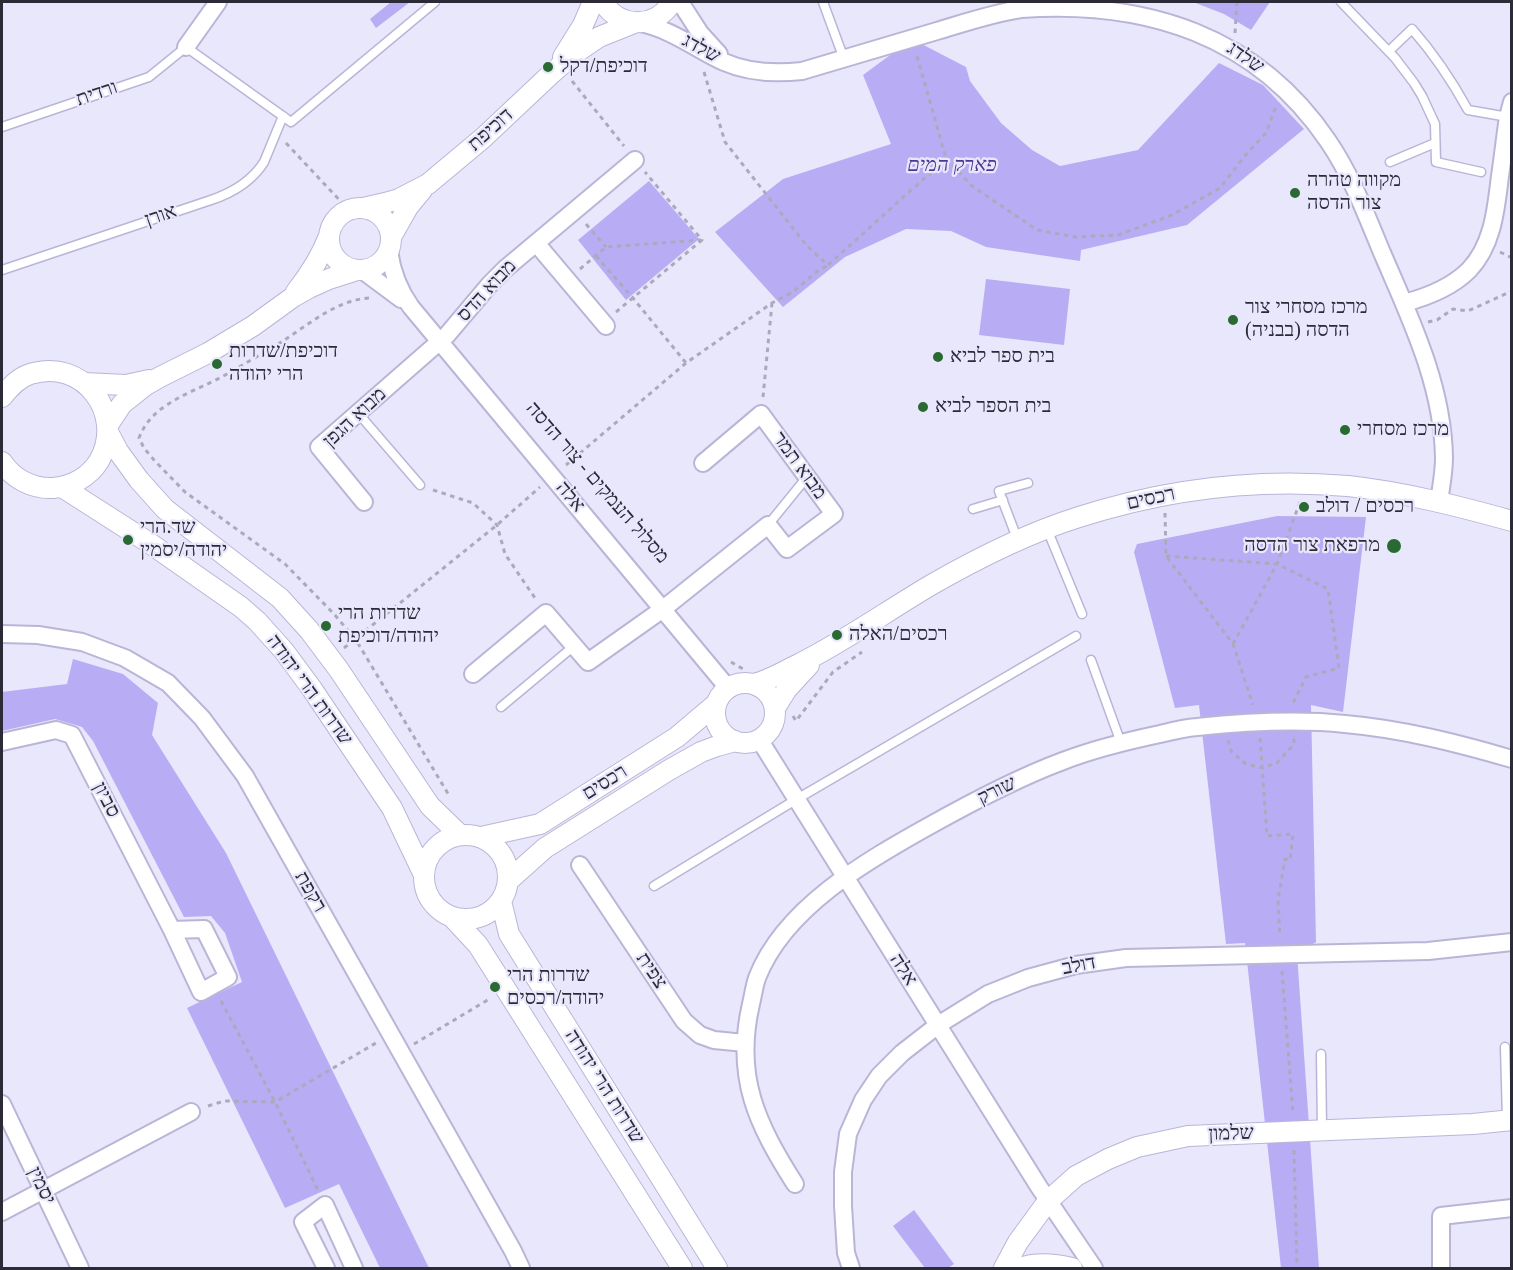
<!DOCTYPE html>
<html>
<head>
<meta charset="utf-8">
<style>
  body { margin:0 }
  #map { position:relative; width:1513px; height:1270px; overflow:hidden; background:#e9e7fc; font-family:"Times New Roman",serif }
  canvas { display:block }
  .frame { position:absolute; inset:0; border:3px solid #2b2a37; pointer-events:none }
</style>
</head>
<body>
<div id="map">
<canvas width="1513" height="1270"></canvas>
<div class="frame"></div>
</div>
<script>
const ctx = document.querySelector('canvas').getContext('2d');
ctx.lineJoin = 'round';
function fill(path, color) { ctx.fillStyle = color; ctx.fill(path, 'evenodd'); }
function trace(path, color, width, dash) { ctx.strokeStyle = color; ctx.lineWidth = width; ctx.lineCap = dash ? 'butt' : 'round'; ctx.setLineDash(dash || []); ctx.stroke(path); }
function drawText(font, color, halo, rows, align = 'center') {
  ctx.font = font + ' "Times New Roman","Noto Sans Hebrew",serif'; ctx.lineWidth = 4.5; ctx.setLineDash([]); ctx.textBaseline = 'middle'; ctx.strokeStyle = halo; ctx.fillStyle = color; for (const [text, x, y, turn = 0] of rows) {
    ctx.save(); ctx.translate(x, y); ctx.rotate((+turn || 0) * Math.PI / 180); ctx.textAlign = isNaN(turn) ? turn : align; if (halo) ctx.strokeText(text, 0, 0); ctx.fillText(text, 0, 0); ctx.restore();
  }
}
const green = new Path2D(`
  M391,2H410L376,28L370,19Z
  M1193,2H1270L1251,30L1224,14Z
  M912,39L966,67L970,81L1001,123L1032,150L1060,166L1138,150L1219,63L1263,85L1304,129L1187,225L1081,250L1080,261L986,247L951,231L906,229L845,257L783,307L715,232L783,179L891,144L863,75Z
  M649,181L699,239L626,300L578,240Z
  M986,279L1070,289L1064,345L979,335Z
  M1277,516L1366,517L1343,712L1311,705L1316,942L1297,954L1319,1268H1281L1245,943L1226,944L1199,705L1175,708L1134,552L1137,544Z
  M73,659L123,674L158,703L152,735L226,853L429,1268H380L339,1184L285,1208L187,1008L242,982L225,933L211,916L184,917L93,741L82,727L55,719L2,731V692L67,684Z
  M914,1210L954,1264L948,1268H925L893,1226Z`);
const path = new Path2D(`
  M1235,33L1237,2
  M704,72L725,142L807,246L828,265L928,175L941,166L946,158L917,56
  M572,81L624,146
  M286,143L345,206
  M946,158L972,186L1037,230L1076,237L1118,235L1172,215L1220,188L1244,157L1266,133L1276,106
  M586,224L606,247
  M1500,252L1512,258
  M596,256L633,298L686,363
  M580,269L606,247L701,240
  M369,298C337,300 309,324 283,341C265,352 246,363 227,374C206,386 181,394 161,409C151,417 144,425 139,438L144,448L154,460L185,492L285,564L334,614L356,640L450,797
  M616,312L702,240L645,172
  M1428,322L1437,320L1453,309L1468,311L1512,291
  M763,397L772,303
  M566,465L686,363L772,303L793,292L815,273L828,265
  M433,490L473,503L497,525L505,554L537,601
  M1165,513L1166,556L1233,644L1253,705
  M1166,556L1277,564L1328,589L1339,668L1306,677L1292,705
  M1233,644L1277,564L1300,502
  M344,648L497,525L540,487
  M731,662L743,669
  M793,716L796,721L833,672L862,652
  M1260,738L1267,836L1293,834L1290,860L1285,859L1278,900L1280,937
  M1228,740L1231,751L1246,764L1262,768L1277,763L1294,744V737
  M1282,971L1293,1114
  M221,1001L275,1102L318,1190
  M414,1044L491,998
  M208,1106L224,1101L275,1102L376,1043
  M1294,1150L1297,1268`);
const service = new Path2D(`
  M823,2L844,59
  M1341,2L1395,58L1414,83L1422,96L1435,124L1436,162L1481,172
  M1389,51L1412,29C1434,54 1452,81 1468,110L1508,117
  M2,127L149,77L186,47L291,122L435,2
  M1390,162L1435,143
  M2,270L211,200C232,193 252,181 264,162L283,116
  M358,413L420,485
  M973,509L1003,500
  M768,525L807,477
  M1047,529L1082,614
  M1018,541L999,491L1028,483
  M1091,660L1121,743
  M501,707L574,646
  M654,886L797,799L1076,636
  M1505,1047L1507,1120
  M1321,1054L1322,1130`);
const minor = new Path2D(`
  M680,2L700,33L719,54
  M640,23C671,29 696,49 724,62C749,73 775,74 802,71C847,58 892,44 937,31C964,23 993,13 1021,9C1147,0 1257,36 1328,141C1352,176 1367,217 1383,255C1411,320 1443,386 1444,458C1444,473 1441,487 1439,502
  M186,47L218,2
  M536,243L606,326
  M389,251C392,272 398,289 411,307L728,688
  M362,270L401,299
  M1404,303C1427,297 1452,287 1469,270C1493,245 1496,209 1500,176C1503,156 1505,137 1508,117L1512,102
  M364,502L319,447L447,335L490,284L505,269L635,160
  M2,634L38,635L82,642L125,658L168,683L202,718L245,776L513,1251L521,1268
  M473,674L546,613L588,662L663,609L768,525L787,549L834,514L761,414L703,463
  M759,739L1039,1187L1094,1268
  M2,742L56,730L72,735L172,930L201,992L228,977L204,929L172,930
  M580,865L684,1021L700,1035L714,1040L745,1043
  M2,1104L80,1268
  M795,1184C757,1124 734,1077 751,1004C753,996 754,987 757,978C784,908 866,861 929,826C972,802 1017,778 1063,761C1094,749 1127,741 1160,734C1172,731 1184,728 1197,727C1246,722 1296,719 1345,724C1402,729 1457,743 1512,759
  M2,1212L191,1112
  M326,1268L303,1222L325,1205L354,1268
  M851,1268L846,1253L843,1206V1172L848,1134L863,1100L879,1076L902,1053L938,1025L988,994L1028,978L1076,965L1126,958L1428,951L1512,942
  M1441,1268V1216L1512,1208`);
const tertiary = new Path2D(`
  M603,2C619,29 656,29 672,2
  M563,57L583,25L593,2
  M329 239a31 31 0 1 1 62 0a31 31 0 1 1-62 0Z
  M363,208L385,203L399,199L428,184L483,138L551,74L574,54L599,37L634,23
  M391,237L408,207L422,190
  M296,292C310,274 321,257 329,236
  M84,383L126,385L149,380
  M2,397C10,387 18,378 30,374C83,357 126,414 99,461C89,477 72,486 53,488C33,489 13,479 2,462
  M108,425L122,404L146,385L160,377L208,353L253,326L293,297L309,288L329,279L357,270
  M108,432L118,451L139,480L165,509L280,598L309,630L339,670L430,806L460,835
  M62,487L151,544L241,607L257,621L284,651L312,689L392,808L423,873
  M715 713a30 30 0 1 1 60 0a30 30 0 1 1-60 0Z
  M754,684C770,680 784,671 799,664C845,641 887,611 931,585C978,558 1028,533 1079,517C1166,489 1257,478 1348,486C1403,492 1458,506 1512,521
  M775,708L787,689L809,665
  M424 877a42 42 0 1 1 84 0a42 42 0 1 1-84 0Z
  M481,837L540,824L677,737L716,704
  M508,881L545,848L669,770L701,752L717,746L735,741
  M501,901L509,934L717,1268
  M452,917L478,945L682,1268
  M1004,1268L1018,1242L1048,1201L1076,1176L1108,1159L1137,1147L1188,1136L1473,1124L1512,1120
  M1020,1268C1037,1262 1055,1264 1072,1268`);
const markers = [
  [548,67,6,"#296932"],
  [1295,193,6,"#296932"],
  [1233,320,6,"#296932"],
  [938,357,6,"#296932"],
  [217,364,6,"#296932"],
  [923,407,6,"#296932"],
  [1345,430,6,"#296932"],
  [1304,507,6,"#296932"],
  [128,540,6,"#296932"],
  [1394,546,8,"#296932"],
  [326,626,6,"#296932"],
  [837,635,6,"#296932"],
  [495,987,6,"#296932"]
];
const streetNames = [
  ["שלדג",701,49,28],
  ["שלדג",1245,58,35],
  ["ורדית",97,94,-19],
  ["דוכיפת",491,130,-42],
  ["אורן",161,216,-19],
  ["מבוא הדס",487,291,-47],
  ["מבוא הגפן",355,418,-43],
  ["מבוא תמר",799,466,54],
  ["מסלול העמקים - צור הדסה",597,483,49],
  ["אלה",570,497,50],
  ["רכסים",1151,499,-12],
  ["שדרות הרי יהודה",309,690,54],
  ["רכסים",605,783,-32],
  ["שורק",997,791,-26],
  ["סביון",106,800,63],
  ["רקפת",310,892,60],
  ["דולב",1079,966,-11],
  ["אלה",903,970,58],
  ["צפית",651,971,56],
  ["שדרות הרי יהודה",604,1087,58],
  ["שלמון",1231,1134,-2],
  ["יסמין",41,1186,64]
];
const poiNames = [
  ["דוכיפת/דקל",560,67],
  ["מקווה טהרה",1307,181],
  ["צור הדסה",1307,204],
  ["מרכז מסחרי צור",1245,308],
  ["הדסה (בבניה)",1245,331],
  ["דוכיפת/שדרות",229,352],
  ["הרי יהודה",229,375],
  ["בית ספר לביא",950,357],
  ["בית הספר לביא",935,407],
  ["מרכז מסחרי",1357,430],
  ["רכסים / דולב",1316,507],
  ["שד.הרי",140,528],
  ["יהודה/יסמין",140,551],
  ["מרפאת צור הדסה",1380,546,"right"],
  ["שדרות הרי",338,614],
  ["יהודה/דוכיפת",338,637],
  ["רכסים/האלה",849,635],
  ["שדרות הרי",507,976],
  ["יהודה/רכסים",507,999]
];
const parkNames = [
  ["פארק המים",952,166]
];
fill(green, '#b8adf4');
trace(service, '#bab5d7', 11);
trace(minor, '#bab5d7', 20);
trace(tertiary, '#bab5d7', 22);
trace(path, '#abaabc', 3, [4.5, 4.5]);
trace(service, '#fff', 8);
trace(minor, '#fff', 16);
trace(tertiary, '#fff', 20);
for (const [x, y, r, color] of markers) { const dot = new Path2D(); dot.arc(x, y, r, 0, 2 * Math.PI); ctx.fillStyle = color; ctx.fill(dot); trace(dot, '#e9e7fc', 2); }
drawText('20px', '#2b2a37', '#e9e7fc', streetNames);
drawText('20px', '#2b2a37', '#e9e7fc', poiNames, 'left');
drawText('italic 20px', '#4f3791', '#e9e7fc', parkNames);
</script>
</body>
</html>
